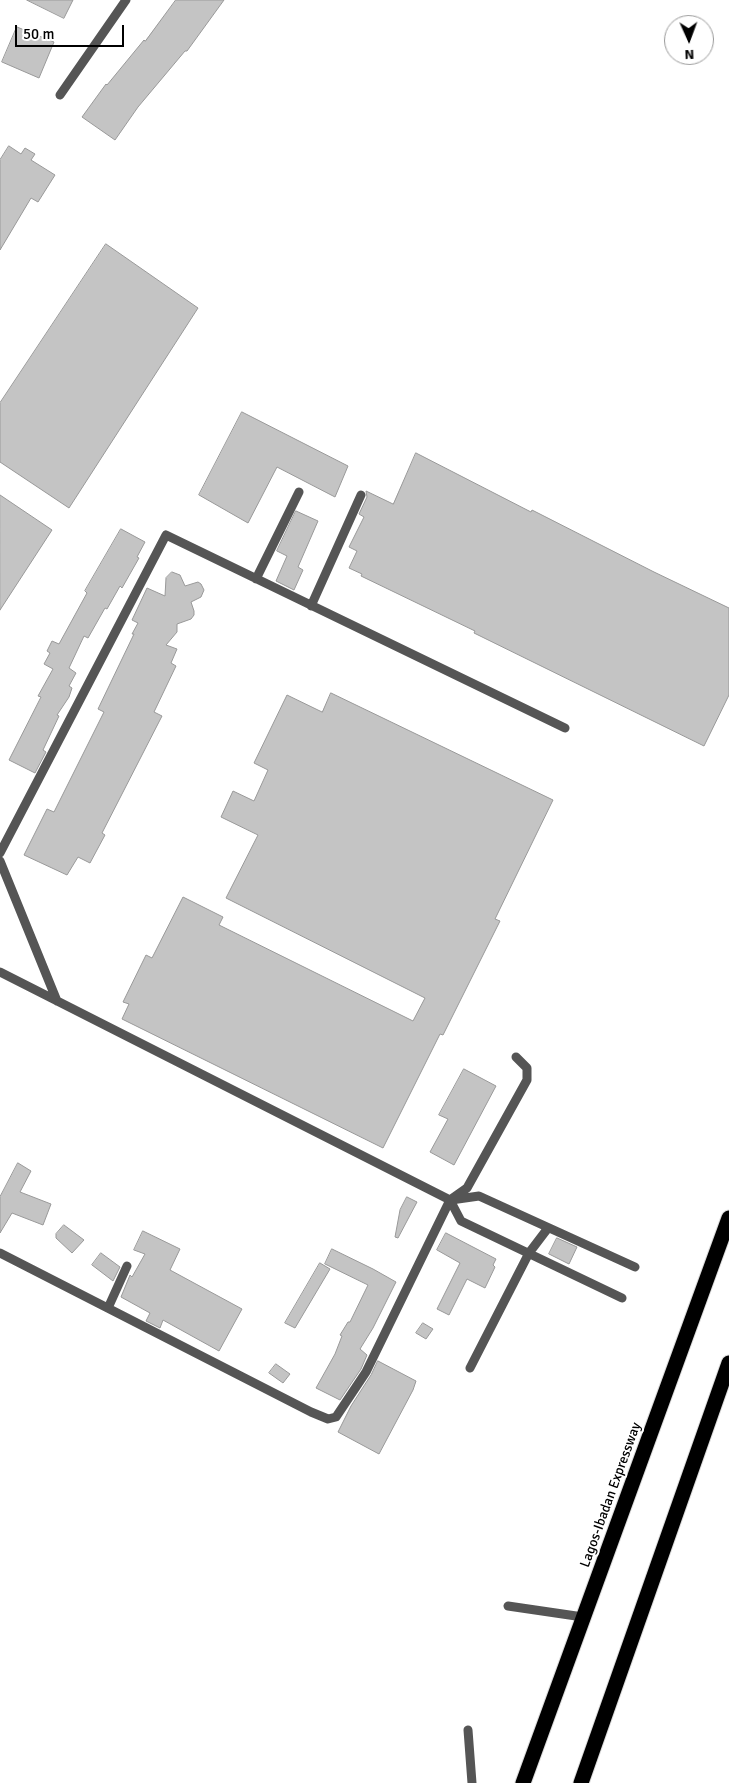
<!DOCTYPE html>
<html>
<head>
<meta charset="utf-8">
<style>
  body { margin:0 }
  #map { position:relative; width:729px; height:1783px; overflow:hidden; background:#fff; font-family:Signika,sans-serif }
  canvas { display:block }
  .north { position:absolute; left:664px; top:15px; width:50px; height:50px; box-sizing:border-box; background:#fff; border:1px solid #999; border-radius:50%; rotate:178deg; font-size:14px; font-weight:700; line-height:20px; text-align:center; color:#000 }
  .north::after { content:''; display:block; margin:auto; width:18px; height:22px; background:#000; clip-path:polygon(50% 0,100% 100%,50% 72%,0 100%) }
  .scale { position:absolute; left:15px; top:25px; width:109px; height:22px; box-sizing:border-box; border:2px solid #000; border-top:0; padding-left:6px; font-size:15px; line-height:18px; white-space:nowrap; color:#000; -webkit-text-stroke:4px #fff; paint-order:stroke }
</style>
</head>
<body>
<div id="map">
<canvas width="729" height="1783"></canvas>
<div class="north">N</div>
<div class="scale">50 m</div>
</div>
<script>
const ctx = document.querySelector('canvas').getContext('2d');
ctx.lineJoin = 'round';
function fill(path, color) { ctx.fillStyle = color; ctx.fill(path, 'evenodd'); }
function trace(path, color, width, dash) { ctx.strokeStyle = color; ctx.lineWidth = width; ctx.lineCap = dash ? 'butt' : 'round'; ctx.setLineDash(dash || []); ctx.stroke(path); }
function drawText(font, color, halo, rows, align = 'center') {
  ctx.font = font + ' Signika,sans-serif'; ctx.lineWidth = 4; ctx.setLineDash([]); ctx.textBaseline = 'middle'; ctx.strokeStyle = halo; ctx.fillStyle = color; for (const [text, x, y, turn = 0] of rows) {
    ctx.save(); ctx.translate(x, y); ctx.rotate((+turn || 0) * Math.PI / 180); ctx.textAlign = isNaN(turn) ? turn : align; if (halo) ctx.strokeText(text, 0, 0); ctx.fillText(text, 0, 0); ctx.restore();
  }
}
const building = new Path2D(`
  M27,0H73L64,18Z
  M176,0H224L187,51H185L138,107L115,140L82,117L106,84L107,85L144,40L145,41Z
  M17,27L54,42L39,78L2,62Z
  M9,146L21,154L25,148L35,154L31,160L55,175L38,202L31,198L0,250V160Z
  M106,244L198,308L69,508L0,462V403Z
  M242,412L348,466L335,497L277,467L248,523L199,495Z
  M416,453L531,512L532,510L654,572L729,608V695L704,746L474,633L475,631L361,576L362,574L349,568L357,551L349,547L364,517L359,514L367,497L366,491L393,504Z
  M0,495L52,530L0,610Z
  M296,511L318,521L298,567L303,570L294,590L276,581L287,556L277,551Z
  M121,529L145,542L137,557L139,558L122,588L120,586L107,609L105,608L88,638L84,636L69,668L76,673L69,686L72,688L69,697L57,715L59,716L43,750L46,752L35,773L9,760L41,697L38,696L53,669L44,664L50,653L47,651L52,641L59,644L87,593L85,591Z
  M172,572L180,575L185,586L198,582L201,584L204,590L201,597L191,602L194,611V615L191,619L177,624V632L166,645L177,649L171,663L176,666L154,712L162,716L102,833L105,835L90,863L78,857L67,875L24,855L47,809L54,812L104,712L98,709L134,634H132L138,623L132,620L147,588L165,596L166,578Z
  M331,693L553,800L495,919L500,921L443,1035L440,1034L383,1148L122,1019L129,1004L123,1002L146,955L152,958L183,897L223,917L219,925L413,1021L425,998L226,898L258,835L221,817L233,791L254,801L268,770L254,763L287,695L322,712Z
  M464,1069L496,1086L454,1165L430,1152L448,1119L439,1115Z
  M18,1163L31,1171L20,1192L51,1204L43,1225L12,1213L0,1233V1197Z
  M407,1197L417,1202L398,1238L395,1237L400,1210Z
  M64,1225L84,1240L72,1253L56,1238V1234Z
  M143,1231L180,1249L170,1270L242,1309L219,1351L163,1320L160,1328L146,1321L150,1313L121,1297L130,1275L132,1277L145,1254L134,1250Z
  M446,1233L496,1259L493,1265L495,1267L485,1288L467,1279L449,1315L437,1309L460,1263L437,1250Z
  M557,1238L577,1247L569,1264L549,1254Z
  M332,1249L373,1269L396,1282L373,1328L360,1349L367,1355L361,1369L340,1400L316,1388L335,1354L342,1336L340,1335L348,1322H350L368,1285L325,1264Z
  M101,1253L120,1267L113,1281L92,1265Z
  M320,1263L330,1269L295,1328L285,1323Z
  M423,1323L433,1329L426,1339L416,1333Z
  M378,1361L416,1381L413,1390L379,1454L338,1432L351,1406L371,1375Z
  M276,1364L290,1374L283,1383L269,1373Z`);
const service = new Path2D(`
  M60,95L126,0
  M256,579L299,492
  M311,606L361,495
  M0,853L166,535L565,728
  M0,861L57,1001
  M0,972L450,1200L461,1221L622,1298
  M451,1200L479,1196L635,1267
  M0,1253L311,1412L328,1419L336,1417L366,1372L450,1200L467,1188L527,1080V1068L516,1057
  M108,1308L127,1266
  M470,1368L529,1253L548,1228
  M508,1606L583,1617
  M468,1730L472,1783`);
const motorway = new Path2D(`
  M523,1783L729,1218
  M581,1783L729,1363`);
const streetNames = [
  ["Lagos-Ibadan Expressway",611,1495,-70]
];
fill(building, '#c4c4c4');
trace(building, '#999', 1);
trace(motorway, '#dbdbdb', 17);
trace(service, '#555', 9);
trace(motorway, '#000', 15);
drawText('14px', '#000', '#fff', streetNames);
</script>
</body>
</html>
